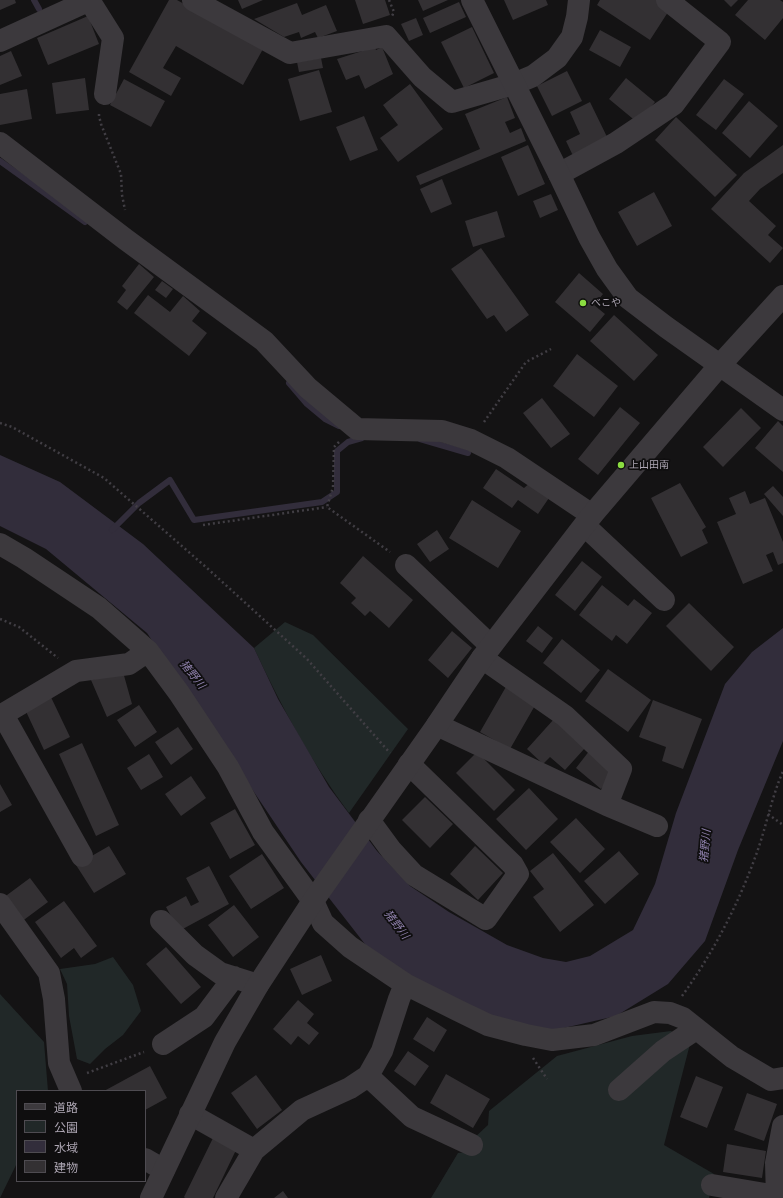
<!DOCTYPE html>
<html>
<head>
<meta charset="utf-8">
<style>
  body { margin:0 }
  #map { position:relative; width:783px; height:1198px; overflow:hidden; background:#141314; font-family:"Roboto Condensed","Noto Sans JP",sans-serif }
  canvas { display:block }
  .legend { position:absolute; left:16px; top:1090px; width:130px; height:92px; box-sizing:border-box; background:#0f0e0f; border:1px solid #4e4b51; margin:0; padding:5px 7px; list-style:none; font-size:12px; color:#ada6b3 }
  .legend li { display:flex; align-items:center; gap:8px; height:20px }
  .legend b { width:20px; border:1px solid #4e4b51 }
</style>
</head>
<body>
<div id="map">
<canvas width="783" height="1198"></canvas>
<ul class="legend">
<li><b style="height:5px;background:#3c393d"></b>道路</li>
<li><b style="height:11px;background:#212828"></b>公園</li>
<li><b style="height:11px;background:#322d3b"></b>水域</li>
<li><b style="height:11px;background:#333033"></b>建物</li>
</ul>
</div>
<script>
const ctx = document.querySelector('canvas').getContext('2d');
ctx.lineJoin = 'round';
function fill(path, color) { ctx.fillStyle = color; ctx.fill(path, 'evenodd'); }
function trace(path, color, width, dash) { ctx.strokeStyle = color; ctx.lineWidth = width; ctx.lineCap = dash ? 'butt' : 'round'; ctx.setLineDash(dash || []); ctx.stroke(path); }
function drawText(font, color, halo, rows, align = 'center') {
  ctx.font = font + ' "Roboto Condensed","Noto Sans JP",sans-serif'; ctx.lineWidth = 3.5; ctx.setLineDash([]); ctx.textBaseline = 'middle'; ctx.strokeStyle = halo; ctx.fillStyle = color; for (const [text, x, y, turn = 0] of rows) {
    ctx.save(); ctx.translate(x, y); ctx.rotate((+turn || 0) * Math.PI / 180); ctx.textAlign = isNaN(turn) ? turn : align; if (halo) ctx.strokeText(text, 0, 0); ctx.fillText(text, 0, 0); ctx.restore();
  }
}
const green = new Path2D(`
  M285,622L313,635L408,729L349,813C311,762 281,706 254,648Z
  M113,957L133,985L141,1011L123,1035L105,1049L90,1064L77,1059L69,1016L67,984L60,969L95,964Z
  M0,994L44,1042L48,1091H17V1163L0,1198Z
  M671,1031L690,1044L664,1145L714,1174L709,1198H431L458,1153L478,1151L473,1139L488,1125L489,1111L557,1056L632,1036Z`);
const water = new Path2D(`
  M0,455L60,482L143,544L254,648L278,699L329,787L377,851L410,886L449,912L507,945L543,958L566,962L590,956L633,930L655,884L676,813L725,684L752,652L783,628V741L738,850L705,941L668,984L616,1016L542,1033L483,1014L375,957L301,862L147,633L46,549L0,526Z`);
const stream = new Path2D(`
  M34,0L39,9
  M0,161L85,222
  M289,383L307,404L325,419L339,426
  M420,439L468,453
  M112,530L139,503L170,480L194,520L322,502L337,492V451L348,442L362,438`);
const building = new Path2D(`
  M0,0H15L16,3L0,10Z
  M169,0H177L263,49L243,85L176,46L163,68L181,78L171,96L129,72Z
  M238,0H263L242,9Z
  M355,0H385L390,15L363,24Z
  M418,0H448L423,11Z
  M504,0H546L548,5L513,20Z
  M600,0H656L670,9L650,40L597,5Z
  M724,0H738L731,7Z
  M748,0H780L783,2V18L765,40L735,15Z
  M459,2L466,17L430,33L423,18Z
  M297,3L302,15L326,5L337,31L318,38L315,32L301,38L299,32L284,37L254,19Z
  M88,16L99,44L48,65L37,38Z
  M416,18L423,35L409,41L401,24Z
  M472,27L494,73L464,88L441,42Z
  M600,30L631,47L620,67L589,50Z
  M375,47L376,50L382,47L393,74L365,89L359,75L346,80L337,59Z
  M11,51L22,76L0,85V56Z
  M321,58L323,68L299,72L297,62Z
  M319,70L332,112L300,121L288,79Z
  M567,71L582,101L552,116L537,86Z
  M85,78L89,110L56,114L52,83Z
  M626,78L655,102L638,123L609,99Z
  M124,79L165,101L151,127L110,105Z
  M724,79L744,94L716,130L696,115Z
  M410,84L443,129L398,162L380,138L398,125L383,105Z
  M27,89L32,119L0,125V94Z
  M507,97L515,118L505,122L510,133L521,128L526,141L420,185L416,176L480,149L465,114Z
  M749,101L778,126L750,158L722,133Z
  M590,102L610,143L575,160L566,141L580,134L570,112Z
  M364,116L378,150L350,161L336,127Z
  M676,117L737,175L715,197L655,140Z
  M528,145L545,184L518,196L501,157Z
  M783,145V173L760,189L749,201L776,226L768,235L783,248L770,263L711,209L744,173Z
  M442,179L452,204L431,213L420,189Z
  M654,192L672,226L637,246L618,212Z
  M551,194L558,210L540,218L533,201Z
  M497,211L505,237L473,247L465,221Z
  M481,248L529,315L506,332L494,315L487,319L451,269Z
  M139,264L154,277L127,310L117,302L126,290L122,286Z
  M579,273L603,294L594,305L605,314L590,332L555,302Z
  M162,281L173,289L166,298L155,290Z
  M148,295L170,312L183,296L200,311L192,321L207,333L189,356L134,313Z
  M614,315L658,355L634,381L590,341Z
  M577,354L618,386L594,417L553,386Z
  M542,398L570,434L551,448L523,413Z
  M620,407L640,423L598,475L578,459Z
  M741,408L761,428L723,467L703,447Z
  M778,421L783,426V472L755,448Z
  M496,469L524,488L531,482L551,495L538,514L518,500L512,508L483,488Z
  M680,483L706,527L702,530L708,543L681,557L651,498Z
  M773,486L783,497V516L764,494Z
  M745,491L750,504L765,498L783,542V563L778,565L773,552L766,555L773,571L743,584L717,522L736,514L729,498Z
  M472,500L521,531L498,568L449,538Z
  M437,530L449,549L430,562L417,544Z
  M363,556L413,600L389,628L370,611L365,616L351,603L356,598L340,583Z
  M582,561L602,577L575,611L555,595Z
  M602,585L628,606L634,599L652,613L627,644L616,635L612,641L579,615Z
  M689,603L734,647L711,671L666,626Z
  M538,626L553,638L542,653L526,641Z
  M452,631L472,648L448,678L428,660Z
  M562,639L600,670L581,693L543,663Z
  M608,669L651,700L628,732L585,701Z
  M123,672L132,704L107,717L91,680Z
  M507,685L537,702L510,749L480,732Z
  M49,693L70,737L44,750L23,705Z
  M653,700L702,719L683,769L662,761L666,747L639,737Z
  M139,705L157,732L135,747L117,720Z
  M554,719L585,748L565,770L550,757L543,764L527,749Z
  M178,727L193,749L171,765L155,742Z
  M82,743L119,825L96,836L59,754Z
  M590,750L616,771L601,789L576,768Z
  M477,752L515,790L494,811L456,773Z
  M149,754L163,777L141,790L127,768Z
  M191,776L206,798L181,816L165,794Z
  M0,784L12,805L0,812Z
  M529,788L558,819L526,850L496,819Z
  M425,797L453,824L430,848L402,820Z
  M235,809L255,845L230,859L210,823Z
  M576,818L605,849L580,873L550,842Z
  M109,846L126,874L94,893L76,865Z
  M475,846L503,873L478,900L450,874Z
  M619,851L639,874L605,904L584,881Z
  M553,853L594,905L560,932L533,897L544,889L530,871Z
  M262,854L284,888L251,909L229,876Z
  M209,866L229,904L179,931L166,907L186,896L191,906L199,902L186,878Z
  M30,878L48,902L21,922L3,898Z
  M64,901L97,946L81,958L74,948L61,958L35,922Z
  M234,905L259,937L233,957L208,925Z
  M166,947L201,987L181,1004L146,964Z
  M321,955L332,981L302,995L290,969Z
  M298,1000L314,1014L307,1023L319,1033L309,1045L298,1036L291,1045L273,1029Z
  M427,1017L447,1030L434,1052L413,1039Z
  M408,1051L429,1066L415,1086L394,1071Z
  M150,1066L167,1098L145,1110V1091H104Z
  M446,1074L490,1099L473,1128L430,1103Z
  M256,1075L282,1110L257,1129L231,1093Z
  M696,1076L723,1087L707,1128L680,1117Z
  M747,1093L777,1104L764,1141L734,1130Z
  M213,1138L236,1150L213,1198H185L184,1197Z
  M727,1144L766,1151L762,1178L723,1172Z
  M283,1191L288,1198H274Z`);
const path = new Path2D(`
  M389,0L394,12L392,16
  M99,114V116L101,124L121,174L122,195L125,210
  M484,422L526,362L551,349
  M0,423L12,427L104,478L207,568L307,659L390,753
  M339,442L334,447L333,487L327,507L390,552
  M203,525L327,507
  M0,619L19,627L58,658
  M768,814L783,825
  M682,996C713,953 738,905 756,855C766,828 771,799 783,771
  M533,1058L547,1079
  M87,1073L144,1052`);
const minor = new Path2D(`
  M89,0L113,38L105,94
  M193,0L290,53L386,36L422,77L452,102L514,84L533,76L557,58L572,37L577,17L579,0
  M0,41L90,0
  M0,143L125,239L264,341L308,388L357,429L442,431L471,440L507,458L592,515
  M559,174L616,143L674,104L720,42L667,0
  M585,526L664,600
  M0,544L24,558L99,608L148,651L179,693L228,767L263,832L313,901L323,923L350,947L405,984L457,1010L488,1025L526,1035L552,1040L594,1035L654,1012L670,1013L683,1018L732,1057L771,1080L783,1078
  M406,565L491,646
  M482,658L565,716L621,769L607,805
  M3,715L82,856
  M0,716L76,671L129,664L148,651
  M437,725L607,805L657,826
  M369,820L391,850L414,875L486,919L518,874L513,865L409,764
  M0,904L49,973L54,999L59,1063L71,1091
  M161,921L195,955L220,973L258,985
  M163,1044L204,1017L234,977
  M368,1076L412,1117L472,1145
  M619,1090L663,1051L696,1029
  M190,1114L254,1150
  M145,1159L164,1170
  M712,1185L777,1196
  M226,1198L254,1150L302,1110L350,1088L368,1076L382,1051L399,999L405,984
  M777,1198L776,1163L783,1126`);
const tertiary = new Path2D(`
  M472,0L559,174L589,237L607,269L628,298L666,327L783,410
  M151,1198L225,1042L258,985L313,901L437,725L482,658L592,515L720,365L783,296`);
const markers = [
  [583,303,4,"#8bdd41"],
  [621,465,4,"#8bdd41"]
];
const poiNames = [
  ["べこや",591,303],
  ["上山田南",629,465]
];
const waterNames = [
  ["猪野川",192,675,51],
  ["猪野川",706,846,-85],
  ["猪野川",396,925,53]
];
fill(green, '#212828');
fill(water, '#322d3b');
trace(stream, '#322d3b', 6);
fill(building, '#333033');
trace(path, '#413e44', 2.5, [2, 3]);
trace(minor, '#3c393d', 22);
trace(tertiary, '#3c393d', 22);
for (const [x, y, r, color] of markers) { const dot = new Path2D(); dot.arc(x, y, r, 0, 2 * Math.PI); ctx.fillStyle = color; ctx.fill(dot); trace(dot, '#0f0e0f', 1.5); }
drawText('10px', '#ada6b3', '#0f0e0f', poiNames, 'left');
drawText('italic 11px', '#8e80ab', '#0f0e0f', waterNames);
</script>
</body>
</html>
